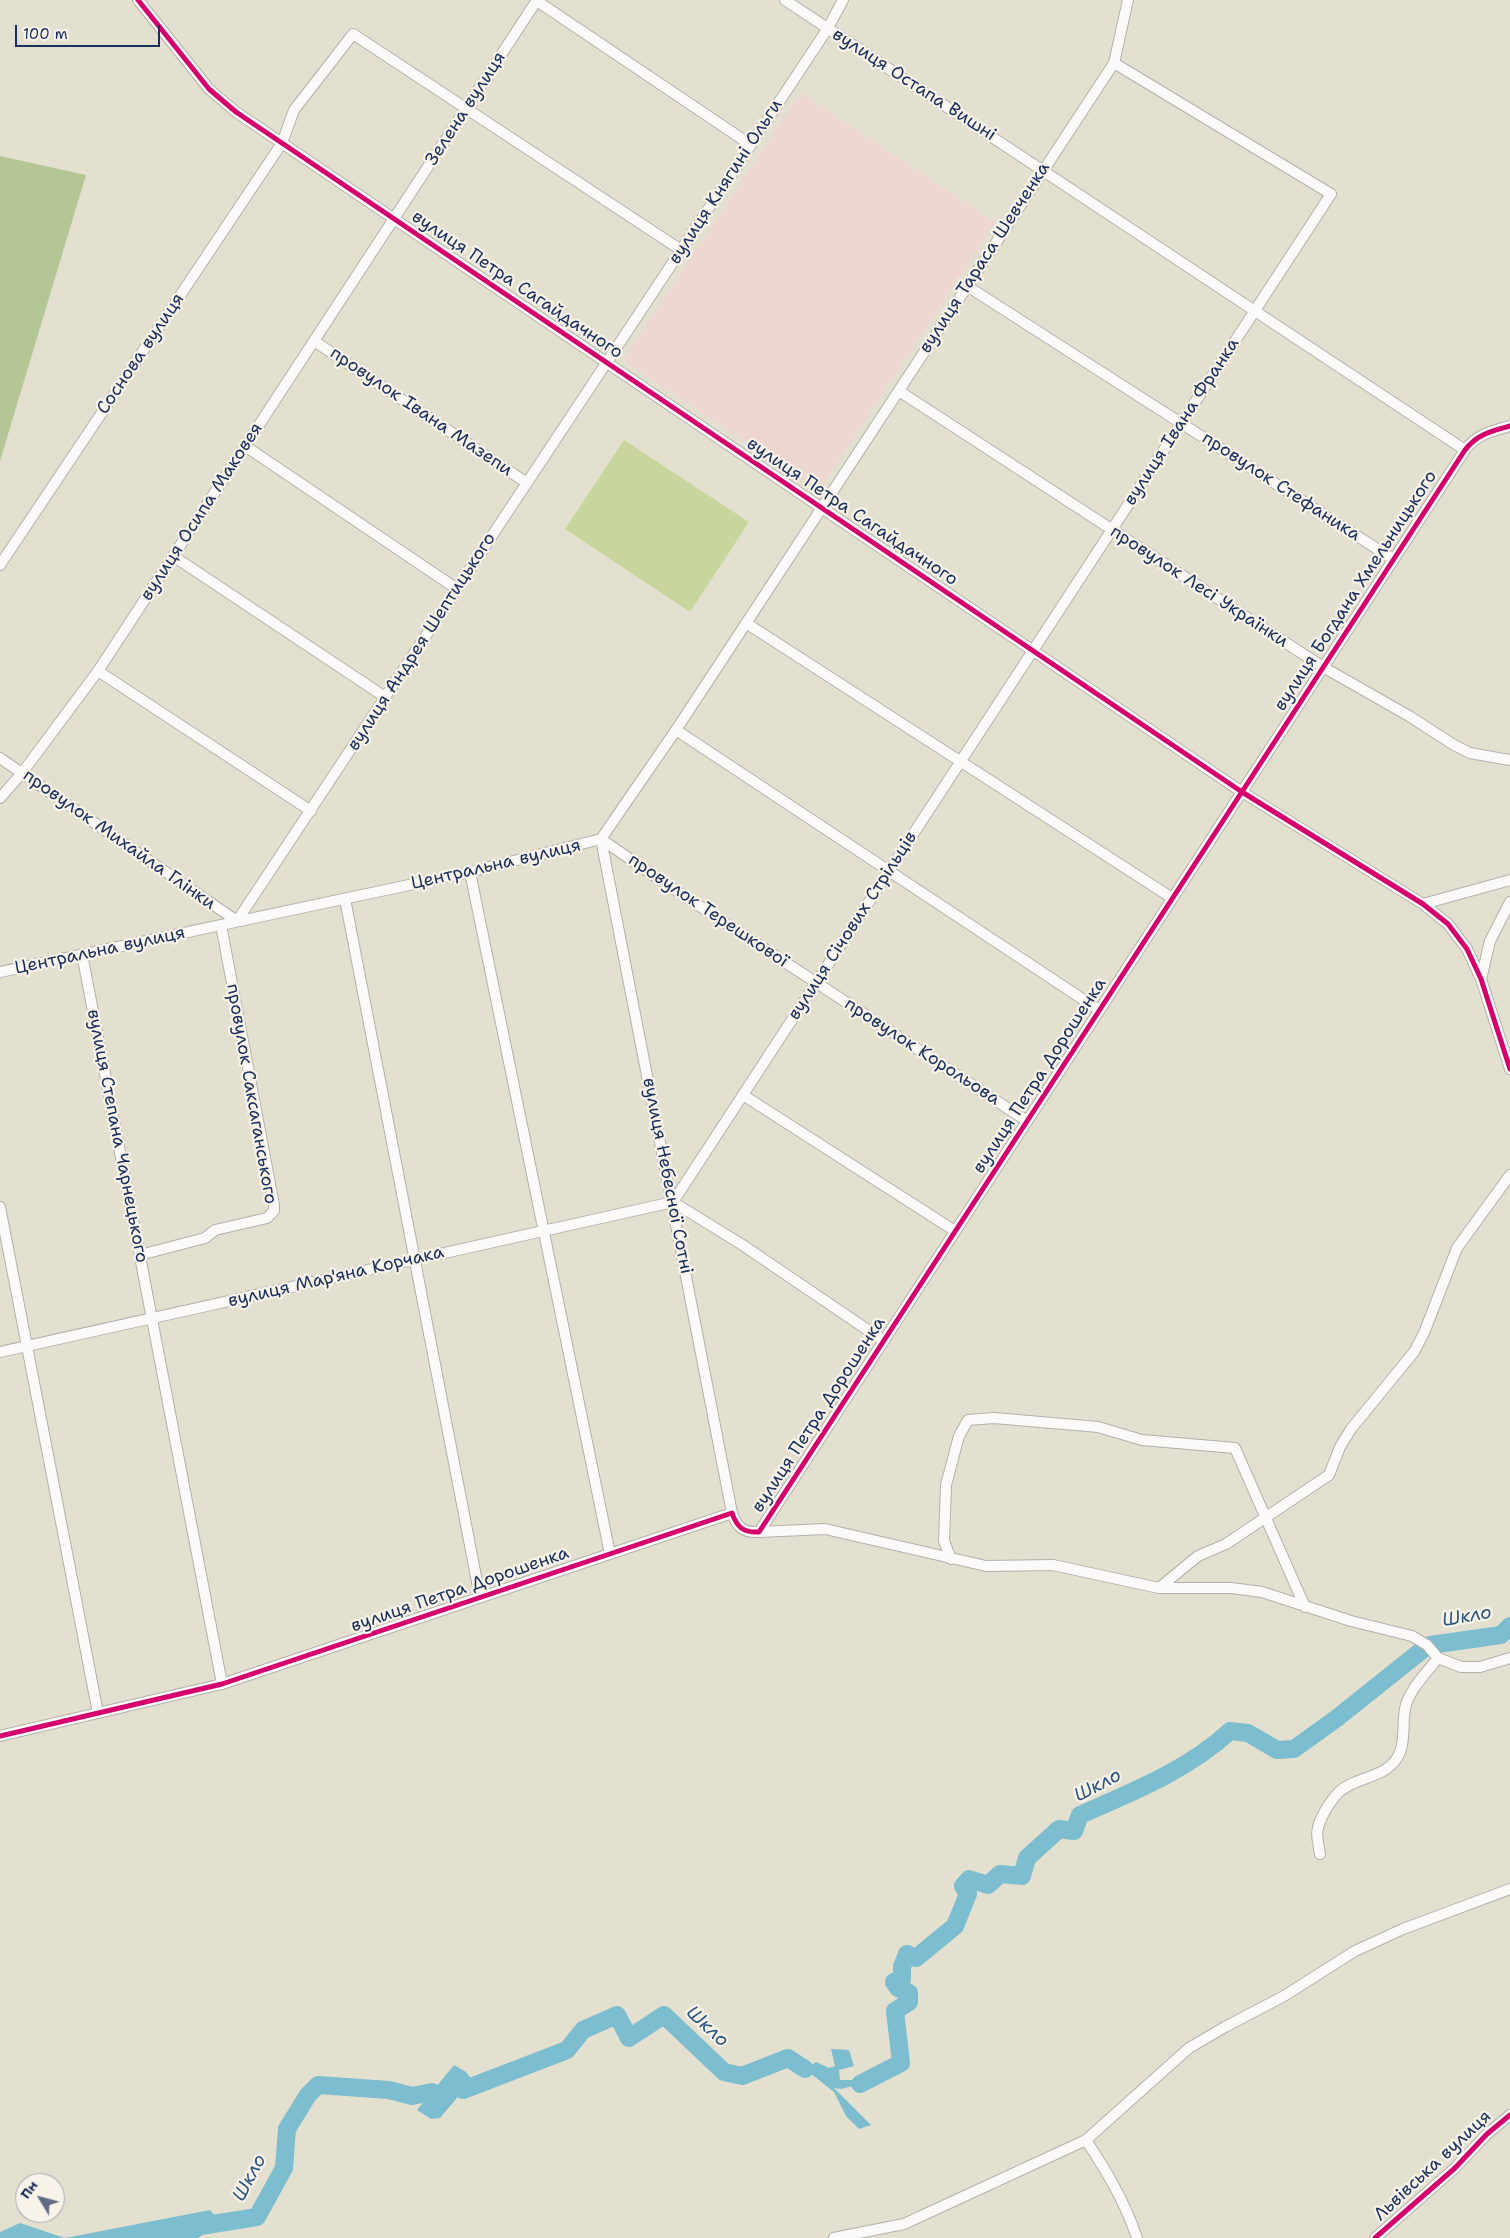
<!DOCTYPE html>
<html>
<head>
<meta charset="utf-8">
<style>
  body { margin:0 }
  #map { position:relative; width:1510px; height:2238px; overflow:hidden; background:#e4e0d0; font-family:"Shantell Sans",sans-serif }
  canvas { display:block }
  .north { position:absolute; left:15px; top:2173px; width:50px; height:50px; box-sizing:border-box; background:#f7f3e8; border:1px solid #9fa5b1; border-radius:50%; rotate:307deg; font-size:14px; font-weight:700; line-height:20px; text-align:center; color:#1b2f5e }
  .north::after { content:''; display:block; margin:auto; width:18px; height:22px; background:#616d86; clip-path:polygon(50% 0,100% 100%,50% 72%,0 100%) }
  .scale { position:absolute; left:15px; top:25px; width:145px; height:22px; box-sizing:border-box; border:2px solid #1b2f5e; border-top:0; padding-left:6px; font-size:15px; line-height:18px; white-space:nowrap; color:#1b2f5e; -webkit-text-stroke:4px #f7f3e8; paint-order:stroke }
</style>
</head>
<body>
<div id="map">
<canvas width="1510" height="2238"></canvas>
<div class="north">Пн</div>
<div class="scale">100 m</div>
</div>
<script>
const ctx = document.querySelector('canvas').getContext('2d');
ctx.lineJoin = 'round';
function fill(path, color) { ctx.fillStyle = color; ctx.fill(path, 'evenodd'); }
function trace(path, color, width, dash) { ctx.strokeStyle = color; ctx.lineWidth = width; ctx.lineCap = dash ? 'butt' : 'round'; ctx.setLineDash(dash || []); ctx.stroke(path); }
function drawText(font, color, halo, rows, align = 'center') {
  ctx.font = font + ' "Shantell Sans",sans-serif'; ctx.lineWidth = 4.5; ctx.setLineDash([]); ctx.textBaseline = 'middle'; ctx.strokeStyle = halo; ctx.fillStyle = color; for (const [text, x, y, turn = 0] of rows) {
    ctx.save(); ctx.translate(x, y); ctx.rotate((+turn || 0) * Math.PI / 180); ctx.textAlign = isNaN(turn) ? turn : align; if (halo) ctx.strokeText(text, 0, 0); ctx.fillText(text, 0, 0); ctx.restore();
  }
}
const built = new Path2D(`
  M800,93L995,222L819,490L623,361Z`);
const green = new Path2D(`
  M624,440L749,522L690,612L565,529Z`);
const forest = new Path2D(`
  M0,156L86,175L0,461Z`);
const water = new Path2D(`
  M831,2049L849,2050L854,2066L839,2070L840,2080H859L860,2084L841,2089L834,2088L871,2125L859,2129L846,2116L834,2092L805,2069L816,2062L829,2068L835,2066Z
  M454,2065L466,2072L472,2080L440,2118L431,2119L417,2110Z
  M210,2210L223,2226L186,2238H0V2232L20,2223L65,2238Z`);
const river = new Path2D(`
  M1430,1645L1501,1635L1510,1626
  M860,2084L901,2063L895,2011L909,2002V1993L898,1988L894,1982L902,1979V1967L907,1954L916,1958L955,1926L968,1894L963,1886L969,1879L988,1885L1000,1874L1022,1876L1027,1858L1059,1829L1074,1831L1080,1815C1132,1792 1188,1770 1230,1731L1248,1733L1277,1750L1294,1749L1337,1718L1426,1647
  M463,2090L567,2050L583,2030L617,2015L629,2038L664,2015L724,2072L742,2076L788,2058L805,2069
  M180,2238L200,2226L257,2217L284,2168L287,2129L308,2095L318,2085L389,2090L412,2096L432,2092`);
const minor = new Path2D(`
  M138,0L209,89L236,112L1242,792L1423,904L1448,924L1467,949L1481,979L1510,1069
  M785,0L1465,450
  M537,1L751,145
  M967,286L1393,559
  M314,341L527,483
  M899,391L1323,667L1409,716L1454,745L1470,753L1510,760
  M245,446L457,589
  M173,556L385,697
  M0,565L282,143L294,110L353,34L681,250
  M746,623L1172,898
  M98,671L311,811
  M676,730L1099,1010
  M0,758L237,921L828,28L843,0
  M0,798L22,773L98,671L537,0
  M601,839L732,1513
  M601,839L669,886L1027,1121
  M470,872L610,1554
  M345,899L480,1597
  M1423,904L1510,880
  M82,954L222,1684
  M0,972L470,872L601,839L676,730L1114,63L1128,0
  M1481,979L1490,941L1510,902
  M743,1095L955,1231
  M673,1202L1331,194L1114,63
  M673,1202L741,1244L884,1341
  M0,1207L98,1713
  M140,1255L205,1238L215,1230L267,1218L274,1211V1205L221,925
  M0,1352L673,1202
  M759,1532L825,1529L986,1566L1053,1565L1159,1588H1231L1262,1592L1351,1621L1412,1636L1427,1645L1438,1658L1461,1667H1480L1510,1658
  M951,1559L944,1541L946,1485L959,1436L968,1420L994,1418L1098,1427L1142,1440L1235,1448L1305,1607
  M1159,1588L1198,1556L1226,1544L1329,1475L1340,1447L1351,1429L1414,1352L1424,1333L1457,1248L1510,1175
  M0,1736L222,1684L732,1513C737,1527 743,1533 759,1532L1465,450C1477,434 1492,431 1510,426
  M1320,1854C1316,1834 1315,1829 1325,1811C1329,1804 1333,1798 1339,1792C1355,1777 1385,1778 1397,1758C1406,1744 1402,1724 1405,1709C1408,1691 1427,1672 1438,1658
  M1086,2140C1107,2172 1125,2202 1137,2238
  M834,2238L904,2224L1086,2140L1189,2048L1225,2027L1284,1996L1355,1951L1403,1929L1510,1889
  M1375,2238L1455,2168L1487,2134L1510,2115`);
const cycleway = new Path2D(`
  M138,0L209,89L236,112L1242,792L1423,904L1448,924L1467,949L1481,979L1510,1069
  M0,1736L222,1684L732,1513C737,1527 743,1533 759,1532L1465,450C1477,434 1492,431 1510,426
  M1375,2238L1455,2168L1487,2134L1510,2115`);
const streetNames = [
  ["вулиця Остапа Вишні",914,85,33],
  ["Зелена вулиця",466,109,-57],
  ["вулиця Княгині Ольги",726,182,-57],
  ["вулиця Тараса Шевченка",985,258,-57],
  ["вулиця Петра Сагайдачного",517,285,34],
  ["Соснова вулиця",141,354,-56],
  ["провулок Івана Мазепи",421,412,34],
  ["вулиця Івана Франка",1182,422,-57],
  ["провулок Стефаника",1281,487,33],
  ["вулиця Осипа Маковея",202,512,-57],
  ["вулиця Петра Сагайдачного",852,512,34],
  ["провулок Лесі Українки",1199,587,33],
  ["вулиця Богдана Хмельницького",1356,591,-57],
  ["вулиця Андрея Шептицького",422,642,-57],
  ["провулок Михайла Глінки",119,840,35],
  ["Центральна вулиця",496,865,-13],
  ["провулок Терешкової",708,911,34],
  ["вулиця Січових Стрільців",853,926,-57],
  ["Центральна вулиця",100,951,-12],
  ["провулок Корольова",922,1052,33],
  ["вулиця Петра Дорошенка",1040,1076,-57],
  ["провулок Саксаганського",251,1094,80],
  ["вулиця Степана Чарнецького",117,1136,79],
  ["вулиця Небесної Сотні",667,1176,79],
  ["вулиця Мар'яна Корчака",336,1277,-13],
  ["вулиця Петра Дорошенка",819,1415,-57],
  ["вулиця Петра Дорошенка",460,1590,-19],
  ["Львівська вулиця",1433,2166,-43]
];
const waterNames = [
  ["Шкло",1467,1617,-10],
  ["Шкло",1098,1786,-28],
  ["Шкло",707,2027,43],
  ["Шкло",250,2178,-62]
];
fill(built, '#eed7d0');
fill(green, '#c8d69d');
fill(forest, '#b4c695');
fill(water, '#7cbdcf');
trace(river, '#7cbdcf', 18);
trace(minor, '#b2b1ac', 12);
trace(minor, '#fbfaf8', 10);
trace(cycleway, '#d6006c', 5);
drawText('18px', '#1b2f5e', '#f7f3e8', streetNames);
drawText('italic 19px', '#2b5580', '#f7f3e8', waterNames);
</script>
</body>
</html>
